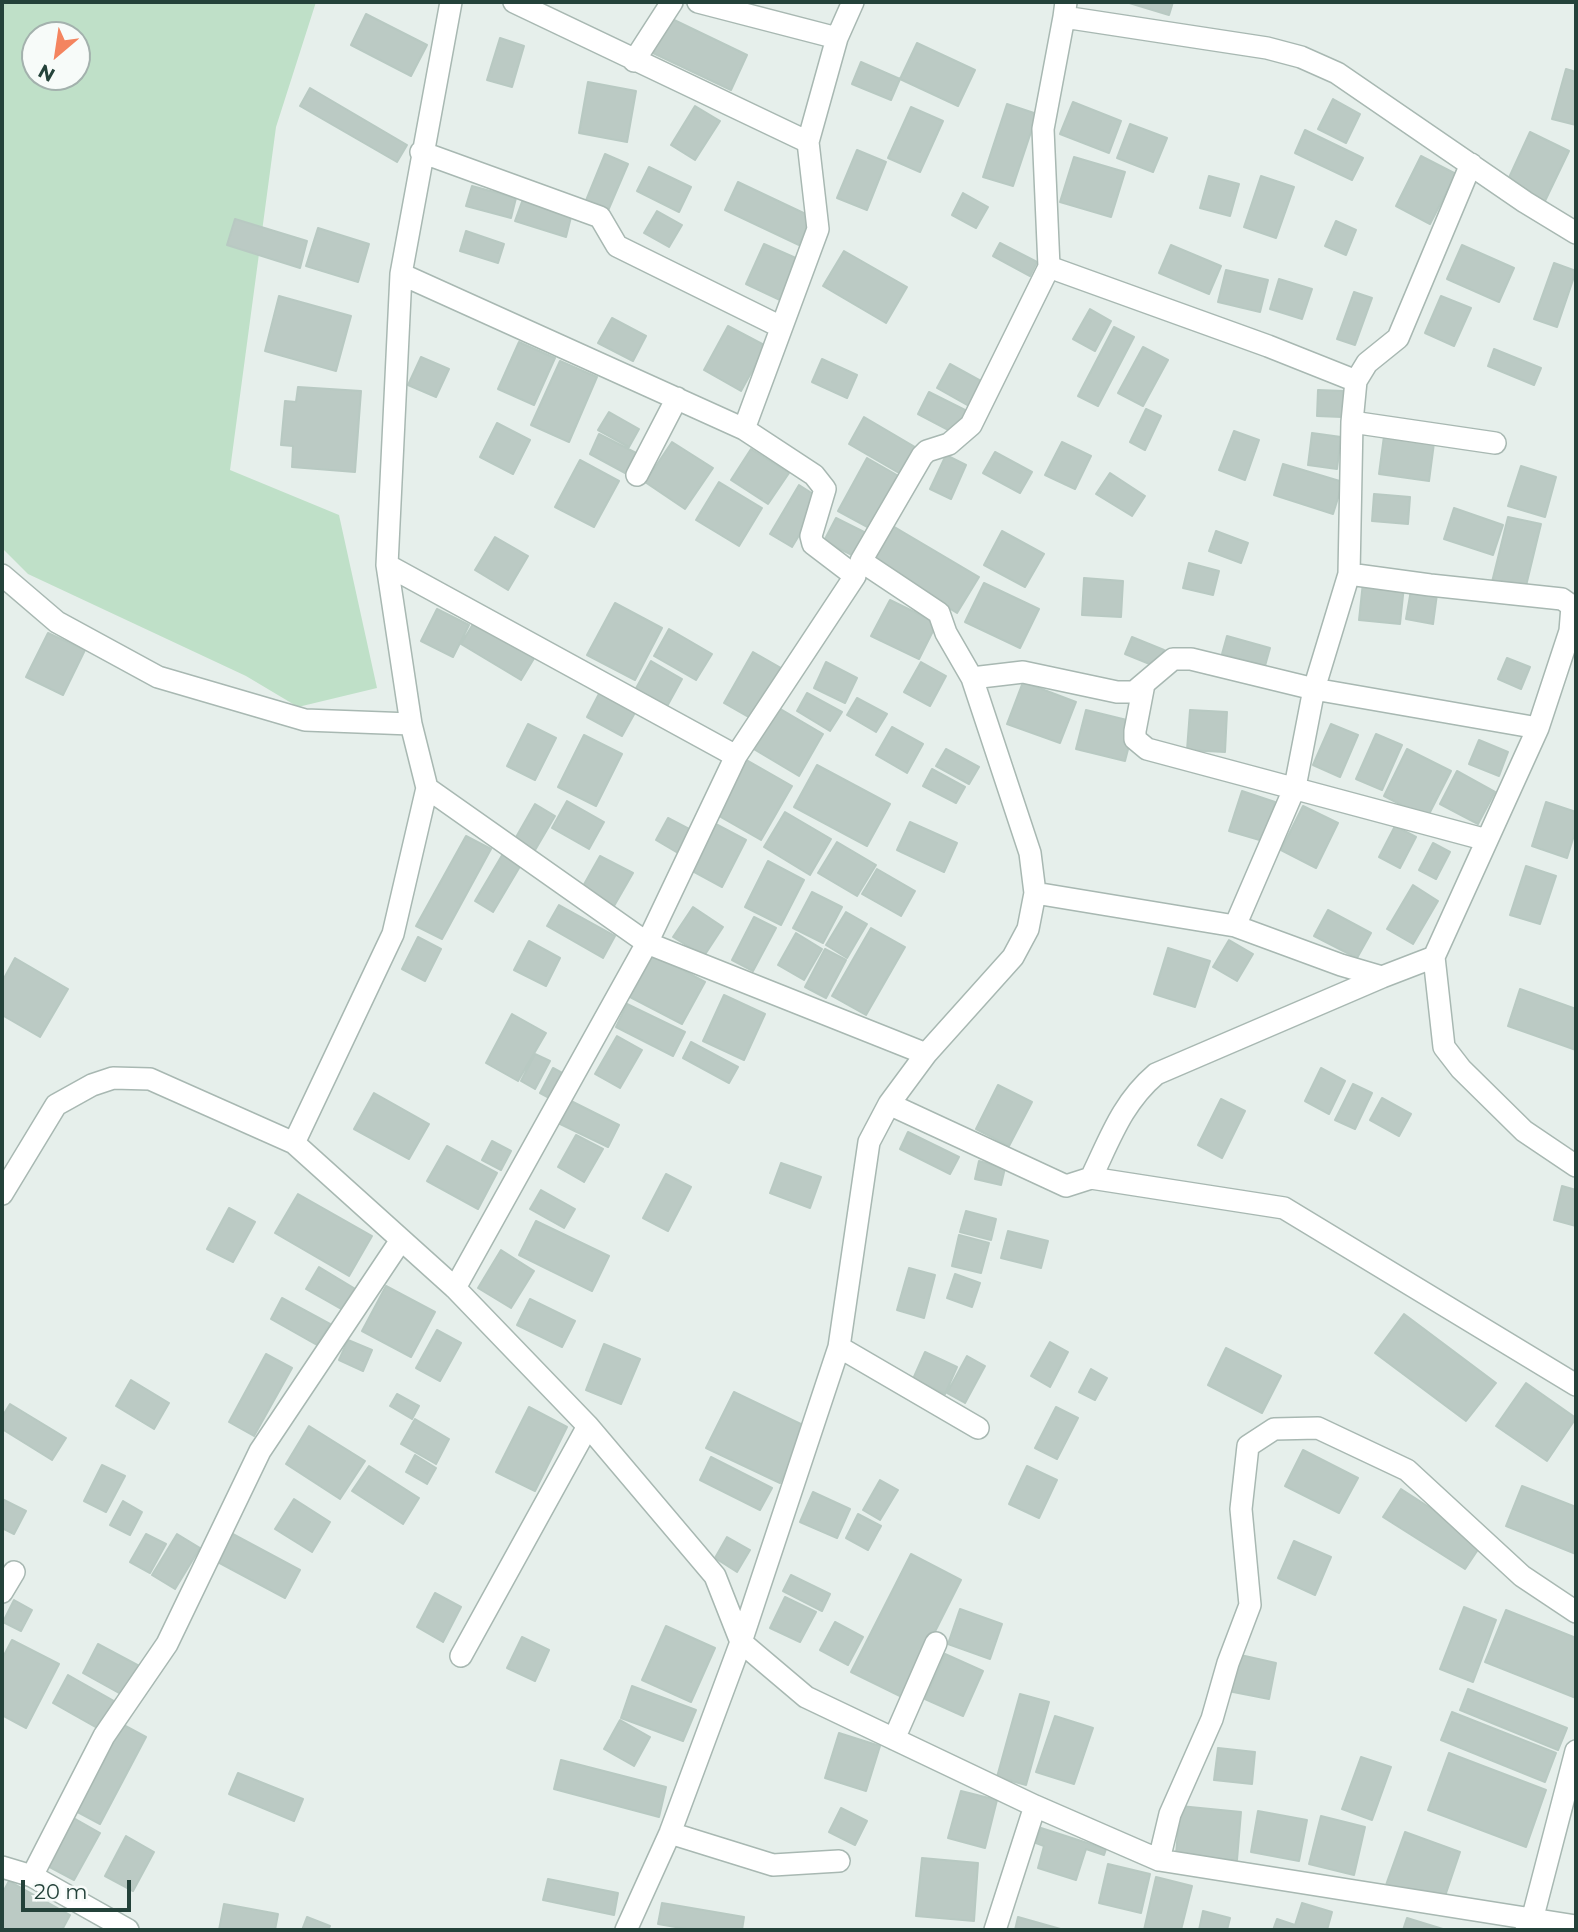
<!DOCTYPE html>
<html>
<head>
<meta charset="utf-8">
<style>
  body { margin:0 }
  #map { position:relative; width:1578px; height:1932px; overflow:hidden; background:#e6efeb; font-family:Montserrat,sans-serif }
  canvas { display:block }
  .frame { position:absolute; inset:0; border:4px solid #24423a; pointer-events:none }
  .north { position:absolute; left:21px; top:21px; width:70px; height:70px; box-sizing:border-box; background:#f7fbf9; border:2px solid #a3b1ad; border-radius:50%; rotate:209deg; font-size:19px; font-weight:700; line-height:28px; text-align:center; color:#24423a }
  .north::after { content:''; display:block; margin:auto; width:24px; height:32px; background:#f4845f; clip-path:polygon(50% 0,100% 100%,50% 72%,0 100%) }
  .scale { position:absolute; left:21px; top:1880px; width:110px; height:32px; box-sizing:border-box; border:4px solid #24423a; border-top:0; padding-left:9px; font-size:21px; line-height:24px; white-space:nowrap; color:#24423a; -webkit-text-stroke:5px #f7fbf9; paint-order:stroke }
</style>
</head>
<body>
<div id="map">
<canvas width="1578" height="1932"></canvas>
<div class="frame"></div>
<div class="north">N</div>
<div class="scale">20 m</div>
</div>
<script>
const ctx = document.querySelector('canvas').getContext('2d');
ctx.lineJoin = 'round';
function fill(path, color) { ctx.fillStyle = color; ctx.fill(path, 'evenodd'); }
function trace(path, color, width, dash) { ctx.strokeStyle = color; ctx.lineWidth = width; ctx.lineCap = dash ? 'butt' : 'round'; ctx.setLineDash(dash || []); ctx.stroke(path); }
const green = new Path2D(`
  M2,2H316L276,127L230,470L339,515L377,688L298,707L246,676L28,574L2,548ZM35,35H77V77H35Z`);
const building = new Path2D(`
  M1126,2H1173L1169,15Z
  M366,14L427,45L411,76L351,45Z
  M670,18L747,55L731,90L653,53Z
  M500,38L524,46L512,87L487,80Z
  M917,43L975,70L958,106L900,79Z
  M861,62L900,79L891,100L852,84Z
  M1566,69L1576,72V125L1552,119Z
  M588,82L636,91L627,142L579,133Z
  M310,88L407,145L397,162L300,106Z
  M1333,99L1360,114L1346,143L1318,129Z
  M1073,102L1121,121L1109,153L1060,134Z
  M1007,104L1037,114L1013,186L983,177Z
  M695,106L720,121L695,160L671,145Z
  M911,107L943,121L920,172L888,158Z
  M1130,124L1167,138L1153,172L1117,158Z
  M1305,130L1363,158L1352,180L1295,153Z
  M1530,132L1569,151L1545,201L1507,182Z
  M857,150L886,162L867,210L837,198Z
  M605,154L628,164L607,213L585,203Z
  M1421,156L1456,174L1430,224L1396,206Z
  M1074,157L1125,172L1111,217L1060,202Z
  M649,167L691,187L679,212L637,191Z
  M1209,176L1239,184L1230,216L1200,208Z
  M1261,176L1294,187L1276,238L1244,227Z
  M738,182L812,217L799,245L725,210Z
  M472,186L516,198L511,218L466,206Z
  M963,193L988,207L976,228L952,215Z
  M523,199L572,213L566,237L515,221Z
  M657,211L682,225L669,247L644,233Z
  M235,219L307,241L300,268L227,245Z
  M1336,221L1356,230L1346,255L1325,246Z
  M318,228L369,244L358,282L306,266Z
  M466,231L504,244L498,263L460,251Z
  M1000,243L1037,262L1030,276L993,256Z
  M764,244L798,259L780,300L746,284Z
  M1171,245L1221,266L1209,294L1159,273Z
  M1462,245L1514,268L1499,302L1447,279Z
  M844,251L907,287L886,323L823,286Z
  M1554,263L1576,271L1557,327L1534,319Z
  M1226,270L1268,280L1260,312L1218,302Z
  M1279,279L1312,289L1302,319L1270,309Z
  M1354,292L1372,298L1355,345L1337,339Z
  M279,296L351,316L336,371L265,351Z
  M1441,296L1471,308L1454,346L1425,333Z
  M1090,309L1111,321L1095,351L1073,339Z
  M612,318L646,336L633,361L598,343Z
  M728,326L766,346L741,391L704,370Z
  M1114,327L1134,337L1098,406L1078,396Z
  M519,342L555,358L534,405L498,389Z
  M1143,347L1168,360L1143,406L1118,393Z
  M1494,349L1541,368L1534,385L1488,366Z
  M421,357L449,369L436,397L408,385Z
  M822,359L857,375L847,398L812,382Z
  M560,361L597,377L569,442L531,425Z
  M950,364L990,386L976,410L937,388Z
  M298,387L361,391L355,472L292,467L293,446L281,445L285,401L296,402Z
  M1318,390L1344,391L1342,417L1317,416Z
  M929,392L967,411L956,434L918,414Z
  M1146,409L1161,416L1145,450L1130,442Z
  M609,412L639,429L629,447L598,430Z
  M864,417L915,447L899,473L849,444Z
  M497,423L530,440L513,474L480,457Z
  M1234,431L1259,440L1245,480L1219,470Z
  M1312,433L1341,437L1337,469L1308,465Z
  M599,434L638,454L627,474L590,454Z
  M1384,436L1434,443L1429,481L1379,474Z
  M672,442L713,468L685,509L645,482Z
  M1062,442L1091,456L1075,489L1045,475Z
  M751,449L789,473L768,504L731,480Z
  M995,452L1032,472L1020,493L983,473Z
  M946,455L966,465L951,499L930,489Z
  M867,458L902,478L873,530L838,511Z
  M580,460L619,481L594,527L555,507Z
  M1283,464L1343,482L1333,514L1274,495Z
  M1521,466L1556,477L1545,517L1508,506Z
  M1110,473L1145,496L1132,516L1096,494Z
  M719,482L762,508L739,546L696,520Z
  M799,485L821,499L792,547L770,534Z
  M1374,494L1410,497L1408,524L1372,521Z
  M1454,508L1503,525L1493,555L1444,539Z
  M1508,517L1541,524L1525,590L1492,582Z
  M836,518L868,534L856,557L824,541Z
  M891,525L979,577L957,613L870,560Z
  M1002,531L1044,554L1025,587L984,565Z
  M1216,531L1248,543L1241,563L1209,551Z
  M495,537L528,556L508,590L475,570Z
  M1189,563L1219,571L1213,595L1183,588Z
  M1084,578L1123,581L1121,617L1082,615Z
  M1363,582L1404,586L1400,624L1359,620Z
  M984,583L1039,609L1020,648L965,622Z
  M1411,590L1437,594L1433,624L1406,619Z
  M890,600L937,623L919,659L871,636Z
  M615,603L662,628L635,680L587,655Z
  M437,609L469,625L453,657L421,641Z
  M476,619L536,655L521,680L461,644Z
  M669,629L712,654L696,680L654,656Z
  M48,633L85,650L63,695L26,677Z
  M1227,636L1270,648L1265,666L1222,654Z
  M1132,637L1164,650L1157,667L1125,654Z
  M753,652L781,668L752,719L724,703Z
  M1507,658L1530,667L1521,689L1498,679Z
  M651,661L682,679L665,710L634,692Z
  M826,662L857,678L845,703L814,688Z
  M921,662L946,676L930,706L904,692Z
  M1023,682L1076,702L1060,743L1007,724Z
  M602,688L637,709L622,736L587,717Z
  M807,693L842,712L830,731L797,711Z
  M857,698L887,714L876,732L847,715Z
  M777,707L823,734L799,776L752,748Z
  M1086,710L1135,722L1125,761L1076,749Z
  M1190,710L1227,712L1225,752L1187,750Z
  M528,724L556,738L535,780L507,766Z
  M1331,724L1358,735L1340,777L1313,765Z
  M892,727L923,744L907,773L876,755Z
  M1376,734L1402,745L1382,790L1356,779Z
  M584,735L622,754L596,806L558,787Z
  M1479,740L1508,752L1499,776L1469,764Z
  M946,749L979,767L969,784L936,766Z
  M1407,749L1451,771L1427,818L1384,796Z
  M743,758L792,786L761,840L712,812Z
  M817,765L890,804L867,846L794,807Z
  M932,769L965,787L956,803L923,786Z
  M1457,771L1495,792L1478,824L1440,804Z
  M1242,791L1275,802L1263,841L1229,831Z
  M567,801L604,822L589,849L552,828Z
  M1546,802L1576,812V829L1567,858L1532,846Z
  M535,804L555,816L531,857L511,846Z
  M1303,806L1338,823L1316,868L1281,850Z
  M785,812L831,839L810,875L764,847Z
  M668,818L691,830L678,853L656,840Z
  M712,822L746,840L722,887L687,868Z
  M910,822L957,843L944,872L897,850Z
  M1395,826L1416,837L1400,868L1379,857Z
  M466,836L491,849L442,939L416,926Z
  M837,842L876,865L857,896L818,873Z
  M1433,843L1450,852L1436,879L1419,870Z
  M504,852L522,863L493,912L475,901Z
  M600,856L633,873L614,906L582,888Z
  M768,861L804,880L781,925L745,907Z
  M1526,866L1556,876L1540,924L1510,915Z
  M877,869L915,891L901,916L862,894Z
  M1413,885L1438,901L1413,944L1387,929Z
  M812,892L842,907L823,943L793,928Z
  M559,905L615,936L603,958L547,926Z
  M693,907L723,927L704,956L673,937Z
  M1328,910L1371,933L1357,958L1314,936Z
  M846,912L867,924L847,958L826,945Z
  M754,917L776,928L753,971L732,960Z
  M871,928L905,947L866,1015L832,996Z
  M796,933L822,949L804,980L778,965Z
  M418,937L441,949L425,981L402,969Z
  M1229,940L1253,954L1237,981L1213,967Z
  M529,941L560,958L546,986L514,970Z
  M1168,948L1210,961L1195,1007L1154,994Z
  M825,949L846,960L826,998L805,987Z
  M653,954L705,982L682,1024L630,997Z
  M15,958L68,989L40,1037L2,1015V982Z
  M1520,989L1576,1009V1050L1508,1026Z
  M724,995L765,1014L744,1060L703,1041Z
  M627,1004L685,1032L673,1056L616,1027Z
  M512,1014L546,1033L518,1081L486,1063Z
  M617,1036L642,1050L620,1088L595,1074Z
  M691,1042L738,1067L729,1083L683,1058Z
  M535,1054L550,1061L535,1089L521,1081Z
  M553,1068L568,1076L555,1101L540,1093Z
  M1321,1068L1345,1081L1329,1114L1305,1101Z
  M1353,1084L1372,1093L1355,1129L1335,1120Z
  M998,1085L1032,1102L1009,1146L976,1129Z
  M374,1093L429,1124L409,1159L354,1129Z
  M565,1098L619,1125L608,1147L554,1121Z
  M1382,1098L1411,1114L1399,1136L1370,1120Z
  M1221,1099L1245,1111L1222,1158L1198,1145Z
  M908,1132L959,1157L950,1174L900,1149Z
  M576,1135L603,1149L584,1182L558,1167Z
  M492,1141L511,1151L501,1170L482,1160Z
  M447,1146L497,1173L478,1209L427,1181Z
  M979,1161L1005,1168L1001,1185L975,1179Z
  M781,1163L821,1177L810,1208L770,1193Z
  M666,1174L691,1187L668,1231L643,1218Z
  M1562,1186L1576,1190V1226L1554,1220Z
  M541,1190L575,1209L564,1228L530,1209Z
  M298,1194L372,1236L349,1276L275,1233Z
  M229,1208L255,1222L233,1262L207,1249Z
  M966,1211L996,1219L991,1240L960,1232Z
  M536,1221L609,1256L592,1291L519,1255Z
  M1008,1231L1048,1241L1041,1268L1001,1258Z
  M959,1235L989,1243L981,1273L952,1266Z
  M501,1250L534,1271L511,1308L478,1288Z
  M319,1267L362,1293L350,1314L306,1289Z
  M909,1268L935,1275L924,1318L897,1310Z
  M955,1274L980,1283L972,1307L947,1298Z
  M386,1286L435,1312L411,1357L362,1331Z
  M282,1298L330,1324L317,1345L271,1319Z
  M530,1299L575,1321L562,1347L517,1325Z
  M1404,1314L1496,1383L1466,1421L1375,1353Z
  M437,1330L461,1343L440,1381L416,1368Z
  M348,1340L372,1350L363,1371L339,1360Z
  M1050,1342L1068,1352L1050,1387L1031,1376Z
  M604,1344L640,1359L621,1404L586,1390Z
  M1226,1348L1281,1376L1262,1413L1208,1385Z
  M925,1352L957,1367L945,1394L913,1379Z
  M266,1354L292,1368L254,1436L229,1422Z
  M967,1356L985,1366L965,1403L947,1393Z
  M1091,1369L1107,1378L1095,1400L1079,1392Z
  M131,1380L169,1403L154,1429L116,1406Z
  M1526,1383L1576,1418L1547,1461L1496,1426Z
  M734,1392L807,1427L780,1483L706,1448Z
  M397,1394L419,1406L412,1419L390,1406Z
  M10,1404L66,1438L52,1460L2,1429V1417Z
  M529,1407L567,1427L535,1491L496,1472Z
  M1056,1407L1078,1418L1057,1459L1035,1448Z
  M415,1419L449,1439L436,1464L401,1444Z
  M309,1426L365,1461L340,1499L286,1464Z
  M1303,1450L1358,1478L1339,1513L1285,1486Z
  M415,1455L436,1468L427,1484L406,1472Z
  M711,1457L772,1488L760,1510L700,1480Z
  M102,1465L125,1476L106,1512L84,1501Z
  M369,1466L419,1498L403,1524L352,1491Z
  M1027,1466L1057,1480L1039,1518L1009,1504Z
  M880,1480L898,1490L880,1520L863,1510Z
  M1522,1486L1576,1507V1554L1506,1526Z
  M1401,1489L1483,1542L1465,1569L1383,1517Z
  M813,1492L850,1509L837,1538L800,1522Z
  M2,1499L26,1511L14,1534L2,1528Z
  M294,1499L330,1522L312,1552L275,1529Z
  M123,1501L142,1512L130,1535L110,1525Z
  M858,1514L881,1526L868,1550L846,1538Z
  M229,1532L300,1570L285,1598L214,1560Z
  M146,1534L166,1544L150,1573L130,1562Z
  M177,1534L200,1548L175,1589L152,1575Z
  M727,1537L750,1550L737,1572L715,1558Z
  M1294,1541L1331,1557L1315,1595L1278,1578Z
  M911,1554L961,1580L902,1697L851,1672Z
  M791,1575L830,1594L822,1611L783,1591Z
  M435,1593L461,1607L443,1642L417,1627Z
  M785,1597L816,1612L800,1642L770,1628Z
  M14,1600L32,1610L21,1631L3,1622Z
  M1464,1607L1496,1620L1473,1682L1440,1669Z
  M960,1609L1002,1624L990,1659L948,1644Z
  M1506,1610L1576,1638V1698L1485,1662Z
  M835,1622L863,1637L848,1665L820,1650Z
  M666,1626L715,1648L691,1702L642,1680Z
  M522,1637L549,1650L535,1681L507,1668Z
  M12,1640L59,1664L26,1728L2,1715V1659Z
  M98,1644L143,1668L128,1698L83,1673Z
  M945,1654L983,1671L963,1716L925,1699Z
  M1236,1654L1276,1663L1269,1699L1228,1691Z
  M68,1675L114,1701L99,1729L53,1703Z
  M632,1686L696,1710L683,1741L621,1718Z
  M1468,1689L1567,1728L1558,1750L1460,1710Z
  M1020,1694L1049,1702L1026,1785L997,1777Z
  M1452,1712L1556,1753L1545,1782L1441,1740Z
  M1055,1716L1093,1728L1074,1784L1036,1772Z
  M620,1720L650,1737L634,1766L604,1749Z
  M118,1722L146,1737L100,1824L72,1809Z
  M839,1733L880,1746L866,1791L825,1778Z
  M1218,1748L1255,1752L1252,1784L1214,1780Z
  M1449,1753L1546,1790L1526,1847L1428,1810Z
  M1361,1757L1391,1767L1372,1820L1342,1809Z
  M561,1760L666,1787L659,1817L554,1789Z
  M238,1773L303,1799L294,1821L229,1794Z
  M961,1791L997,1800L985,1848L948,1838Z
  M1180,1806L1241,1812L1237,1860L1176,1855Z
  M841,1808L867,1821L855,1845L829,1832Z
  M1258,1811L1307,1820L1299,1861L1251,1852Z
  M70,1816L100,1833L74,1880L44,1864Z
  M1321,1816L1365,1827L1354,1875L1309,1864Z
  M1041,1828L1106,1849L1104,1855L1086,1849L1076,1880L1038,1868L1044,1846L1036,1843Z
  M1405,1832L1460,1852L1442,1905L1386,1885Z
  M126,1836L154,1852L133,1891L105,1876Z
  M922,1858L978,1863L974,1921L916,1916Z
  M1108,1864L1150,1874L1141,1913L1099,1903Z
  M1156,1877L1192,1886L1181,1930H1144Z
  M548,1879L618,1893L614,1915L543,1900Z
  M9,1881L70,1915L62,1930H2V1894Z
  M662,1903L744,1917L742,1930H693L658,1924Z
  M1302,1903L1332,1912L1327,1930H1273L1277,1919L1295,1925Z
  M224,1904L278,1914L275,1930H219Z
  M1203,1911L1230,1918L1227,1930H1199Z
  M307,1917L330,1926L328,1930H302Z
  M1018,1917L1064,1930H1015Z
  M1407,1918L1446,1930H1403Z`);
const minor = new Path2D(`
  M451,2L401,274L387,565L411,724L427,788L393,934L294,1143L455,1288L588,1426L715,1576L741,1642L670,1833L626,1930
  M514,2L808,142L837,38L853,2
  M698,2L837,38
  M1066,2L1064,17L1267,48L1301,57L1337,73L1525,202L1576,233
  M1064,17L1043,129L1049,267L971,425L949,444L927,451L922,456L861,561L939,613L946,633L972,678L1030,853L1035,893L1028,929L1013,957L926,1054L889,1104L1066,1186L1091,1178L1284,1208L1576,1385
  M634,61L672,2
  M421,152L600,217L617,246L781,327
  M1049,267L1268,346L1356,381
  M401,274L744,429L814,475L825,489L811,536L813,544L855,576L736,756L647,943L455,1288
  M1352,422L1495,443
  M744,429L818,229L808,142
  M637,475L677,398
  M387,565L736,756
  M1349,574L1430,585L1562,599L1572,606L1570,631L1538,728
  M2,575L57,622L158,677L305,720L411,724
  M972,678L1023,672L1117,692H1134L1173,659H1191L1314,689L1349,574L1352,422L1356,381L1367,363L1398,338L1471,164
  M1144,684L1135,731V739L1147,749L1487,840
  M427,788L647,943L926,1054
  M1035,893L1235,926
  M1434,957L1382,977L1341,965L1235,926L1295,787L1314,689L1538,728L1434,957L1444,1047L1461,1069L1524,1131L1576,1166
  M889,1104L869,1142L839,1347L741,1642L806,1697L1035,1806L1159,1860L1576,1926
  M1091,1178C1110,1139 1122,1103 1156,1074L1382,977
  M2,1194L56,1105L92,1085L113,1078L150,1079L294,1143
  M839,1347L978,1428
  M2,1592L14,1572
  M461,1656L588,1426
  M894,1739L936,1643
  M670,1833L773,1865L839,1861
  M1159,1860L1170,1814L1212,1719L1228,1663L1250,1605L1241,1509L1248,1446L1274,1429L1318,1428L1407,1470L1522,1576L1576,1612
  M2,1867L32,1876L128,1930
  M32,1876L104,1736L167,1644L260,1451L401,1240
  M995,1930L1035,1806
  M1526,1930L1532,1920L1576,1751`);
fill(green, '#bfe0c8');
fill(building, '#bbcac4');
trace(building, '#b8c9c2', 2);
trace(minor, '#a8b8b2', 24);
trace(minor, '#fff', 21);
</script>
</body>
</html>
